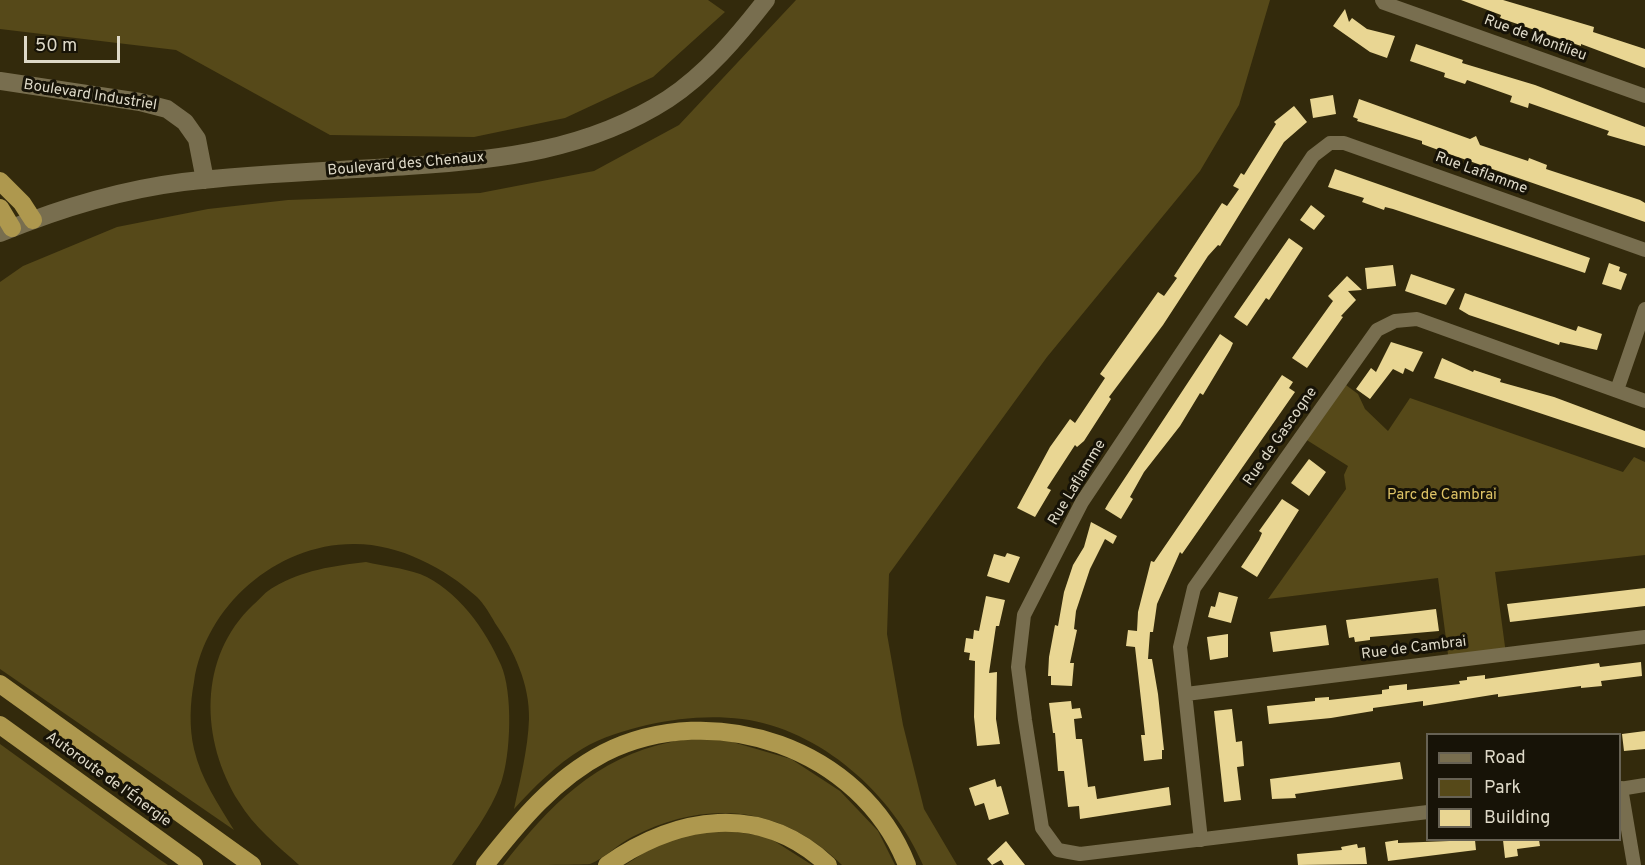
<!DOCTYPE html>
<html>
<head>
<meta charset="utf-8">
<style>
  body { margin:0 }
  #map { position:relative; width:1645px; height:865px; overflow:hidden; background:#332a0c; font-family:Overpass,sans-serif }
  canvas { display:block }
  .legend { position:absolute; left:1426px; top:733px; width:195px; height:108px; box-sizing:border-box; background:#171307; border:2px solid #676254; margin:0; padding:8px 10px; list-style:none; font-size:18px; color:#ded9c8 }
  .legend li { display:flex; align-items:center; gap:12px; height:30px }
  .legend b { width:30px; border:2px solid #676254 }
  .scale { position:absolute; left:24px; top:36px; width:96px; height:27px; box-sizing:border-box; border:3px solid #ded9c8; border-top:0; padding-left:8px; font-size:18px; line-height:21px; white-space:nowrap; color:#ded9c8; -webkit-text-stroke:4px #171307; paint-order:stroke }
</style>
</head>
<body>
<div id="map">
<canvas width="1645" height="865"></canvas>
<ul class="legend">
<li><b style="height:8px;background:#786e4f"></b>Road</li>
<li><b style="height:16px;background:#564919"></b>Park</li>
<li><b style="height:16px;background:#e9d693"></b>Building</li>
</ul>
<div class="scale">50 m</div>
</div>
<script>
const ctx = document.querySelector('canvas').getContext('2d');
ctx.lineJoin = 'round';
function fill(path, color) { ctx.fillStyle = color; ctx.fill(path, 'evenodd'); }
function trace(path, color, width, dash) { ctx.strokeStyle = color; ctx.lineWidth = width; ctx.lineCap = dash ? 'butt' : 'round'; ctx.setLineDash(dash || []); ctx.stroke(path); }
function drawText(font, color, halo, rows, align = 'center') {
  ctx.font = font + ' Overpass,sans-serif'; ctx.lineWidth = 6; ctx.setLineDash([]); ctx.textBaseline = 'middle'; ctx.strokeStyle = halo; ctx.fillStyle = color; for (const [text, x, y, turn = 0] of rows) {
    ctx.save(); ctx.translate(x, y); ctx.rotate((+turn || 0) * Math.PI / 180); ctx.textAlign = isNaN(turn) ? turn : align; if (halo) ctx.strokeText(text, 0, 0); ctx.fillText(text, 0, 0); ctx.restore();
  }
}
const green = new Path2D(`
  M0,0H708L725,12L653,77L565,118L474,137L330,135L176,50L0,29Z
  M796,0H1270L1239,105L1200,171L1047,357L889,574L887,634L903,725L924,809L957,865H923C893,794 820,729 742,719C710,715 678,718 647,725C626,730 601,737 582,749C557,764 534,787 514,809C520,780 528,749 529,719C530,685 514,650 495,623C490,614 484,604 477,597C445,568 399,544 355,544C277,543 205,606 194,682C190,703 189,727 194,749C201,779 218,804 234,830L0,669V282L23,266L117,227L208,209L288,200L480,193L594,171L679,125Z
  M1346,385L1358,394L1365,409L1388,431L1410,398L1623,472L1634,457L1645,462V555L1495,572L1506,654L1449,662L1438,578L1268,599L1346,489L1344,475L1348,466L1302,437Z
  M366,562C383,566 403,568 420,574C457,589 486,630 501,665C513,692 511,755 501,783C490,813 470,838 452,865H299C279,847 253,826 239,802C200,740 198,657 253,605C260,599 266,591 274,587C303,570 333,566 366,562Z
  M722,739L791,759L840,791L878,831L895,865H842C782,806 707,798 632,837C618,844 605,858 590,864C579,865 519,865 503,865C548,807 596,757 671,742C687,738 706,740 722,739Z
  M0,744L159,859L168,865H0Z
  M711,828L768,837L812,865H625L658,844Z`);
const building = new Path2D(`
  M1461,0H1503L1594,27L1593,32L1645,49V68L1581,44V46L1500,18L1501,15Z
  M1345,9L1349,22L1352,18L1367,29L1395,36L1387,58L1370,52L1333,26Z
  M1416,44L1463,60L1462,63L1535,85L1645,127V146L1607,135L1609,131L1529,103L1528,108L1510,102L1512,96L1467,80L1465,84L1444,77L1445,73L1410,61Z
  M1333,95L1336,114L1313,118L1310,99Z
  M1359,99L1470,139L1476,136L1480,145L1528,161L1529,158L1547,165L1546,169L1640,200L1645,203V222L1452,155L1422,144V141L1357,121L1358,119L1353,117Z
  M1294,106L1307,122L1284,142L1220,246L1218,245L1208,256L1163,325L1109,397L1111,399L1084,441L1077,447L1075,445L1047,488L1051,490L1035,517L1017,508L1050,447L1070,419L1075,423L1105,378L1100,374L1158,292L1164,296L1177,278L1174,276L1222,203L1227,206L1239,189L1233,186L1241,173L1244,175L1276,124L1274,122Z
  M1335,169L1590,258L1585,273L1393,209L1385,207L1384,210L1362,202L1364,198L1328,187Z
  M1311,205L1325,216L1314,230L1300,220Z
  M1289,238L1303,248L1269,300L1266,298L1247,326L1234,317Z
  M1609,263L1620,267L1619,271L1627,274L1621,290L1602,284Z
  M1393,265L1396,286L1367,289L1365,268Z
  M1411,274L1455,289L1446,305L1405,291Z
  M1347,276L1362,290L1348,291L1356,300L1341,316L1343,317L1307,368L1292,358L1333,301L1328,296Z
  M1465,293L1576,331L1578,326L1602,334L1597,350L1560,342L1559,345L1469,315L1459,309Z
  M1220,334L1233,343L1230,350L1203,395L1200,393L1180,426L1144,472L1130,497L1133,499L1121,519L1105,509L1109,502Z
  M1391,342L1423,352L1413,372L1405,368L1403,374L1393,369L1370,399L1356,389L1371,368L1376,372Z
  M1442,358L1473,372L1474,370L1501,379L1500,382L1554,397L1645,431V448L1434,378Z
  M1282,375L1293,382L1289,388L1295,392L1182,554L1180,552L1157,604L1153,632H1150L1148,659H1152L1158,694L1164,750H1162V759L1144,761L1141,735H1145L1135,647L1126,646L1128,630L1137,631L1138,612L1151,561L1154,562Z
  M1309,459L1326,472L1309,496L1291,483Z
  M1282,499L1299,510L1257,577L1241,567L1259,540L1262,533L1259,531Z
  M1091,522L1117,536L1113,544L1105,539L1090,569L1076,611L1074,629L1077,630L1070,663H1074L1072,686L1051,685V676H1048L1049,657L1055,625L1058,626L1064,592L1073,565L1084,547Z
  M1007,553L1020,557L1009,583L987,576L994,554L1005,557Z
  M1645,588V606L1510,622L1507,604Z
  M1219,592L1238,597L1231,623L1208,617L1211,606L1215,607Z
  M986,596L1005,600L999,626H996L989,673L997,672L996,719L1000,744L977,746L974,717L975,661L969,660L970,653L964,652L966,638L973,639L974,630L979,631Z
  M1436,609L1439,631L1370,637V640L1355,642L1354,637L1349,638L1346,620Z
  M1326,625L1329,645L1273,652L1270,632Z
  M1228,634V657L1210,660L1207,637Z
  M1641,662L1642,676L1601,681L1602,686L1581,688V686L1498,697V694L1423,706V701L1373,708V711L1331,718L1269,724L1267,706L1315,701V698L1329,697V700L1382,694V690L1389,689V686L1407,684V690L1460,684L1459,681L1467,680V677L1485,675V679L1599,663L1600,667Z
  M1071,701L1072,709L1080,708L1082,718L1074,719L1076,739H1082L1088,787L1095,786L1097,799L1169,787L1171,805L1080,819L1079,806L1068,807L1064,771H1058L1055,733H1053L1049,703Z
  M1232,709L1236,742L1242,741L1244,766L1237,767L1241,800L1224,802L1214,711Z
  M1645,731V749L1624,751L1622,734Z
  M1400,762L1403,779L1295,794L1296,798L1272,799L1270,779Z
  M995,779L997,787L1001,786L1009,814L989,820L984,803L975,806L969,788Z
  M1398,840V843L1475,840L1476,850L1388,861L1385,842Z
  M1503,840H1539L1540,846L1517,849L1518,856L1505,858Z
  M1006,841L1025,865H1004L1001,860L992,865L987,859Z
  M1357,844L1358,848L1365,847L1367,864L1298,865L1297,854L1342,850L1341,847Z`);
const street = new Path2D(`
  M1382,0L1384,3L1645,96
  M1617,390L1645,309
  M1186,694L1645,637
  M1621,788L1634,865
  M1620,789L1645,785
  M1428,812L1080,854L1058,850L1042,828L1025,720L1018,667L1024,615L1082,502L1313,156L1330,143H1344L1645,250
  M1201,840L1180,647L1194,588L1377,330L1395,321L1417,319L1645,401`);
const secondary = new Path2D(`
  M0,81L140,102L167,109L185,122L197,139L205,180
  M0,233C58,209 120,190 183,182C257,173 333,171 408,166C500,160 589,150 668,99C706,74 738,36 766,0`);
const highway = new Path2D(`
  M0,181L22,203L33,220
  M0,208L12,228
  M0,684L252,865
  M0,725L194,865
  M485,865C519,822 554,779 604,753C714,698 861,748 907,865
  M607,865C677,816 760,802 828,865`);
const streetNames = [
  ["Rue de Montlieu",1535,39,20],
  ["Boulevard Industriel",90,96,9],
  ["Boulevard des Chenaux",406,165,-5],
  ["Rue Laflamme",1481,174,20],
  ["Rue de Gascogne",1281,437,-55],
  ["Rue Laflamme",1078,483,-59],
  ["Rue de Cambrai",1414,649,-7],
  ["Autoroute de l'Énergie",108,780,36]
];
const parkNames = [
  ["Parc de Cambrai",1442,496]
];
fill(green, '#564919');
fill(building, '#e9d693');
trace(street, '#786e4f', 14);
trace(secondary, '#786e4f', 18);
trace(highway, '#ae984e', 18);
drawText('15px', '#ded9c8', '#171307', streetNames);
drawText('15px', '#dfc466', '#171307', parkNames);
</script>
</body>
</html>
